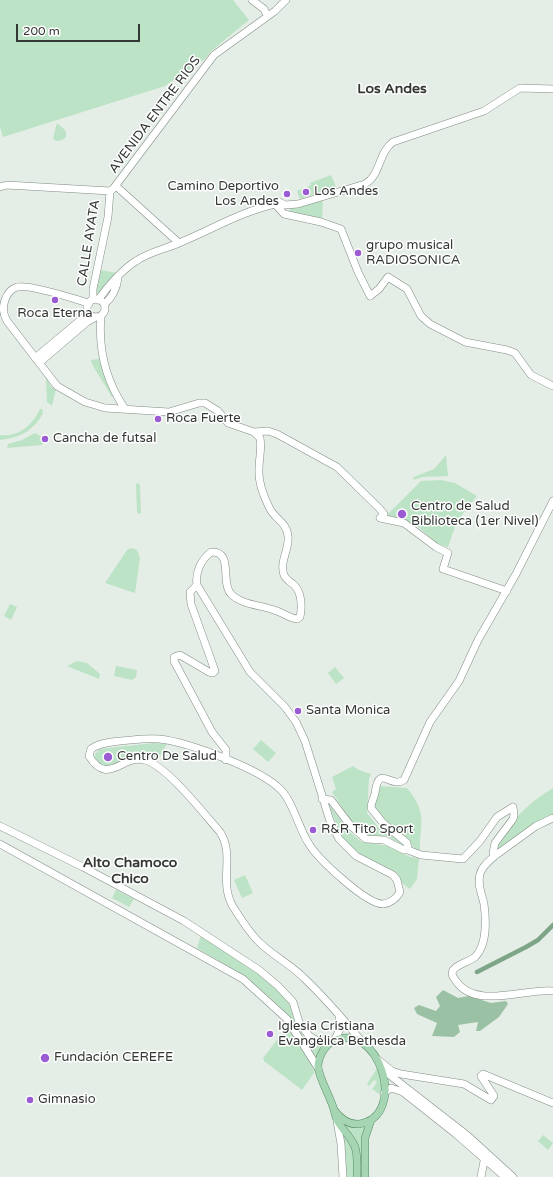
<!DOCTYPE html>
<html>
<head>
<meta charset="utf-8">
<style>
  body { margin:0 }
  #map { position:relative; width:553px; height:1177px; overflow:hidden; background:#e4eee6; font-family:"Varela Round",sans-serif }
  canvas { display:block }
  .scale { position:absolute; left:16px; top:24px; width:124px; height:18px; box-sizing:border-box; border:2px solid #343835; border-top:0; padding-left:5px; font-size:12px; line-height:14px; white-space:nowrap; color:#343835; -webkit-text-stroke:3px #fff; paint-order:stroke }
</style>
</head>
<body>
<div id="map">
<canvas width="553" height="1177"></canvas>
<div class="scale">200 m</div>
</div>
<script>
const ctx = document.querySelector('canvas').getContext('2d');
ctx.lineJoin = 'round';
function fill(path, color) { ctx.fillStyle = color; ctx.fill(path, 'evenodd'); }
function trace(path, color, width, dash) { ctx.strokeStyle = color; ctx.lineWidth = width; ctx.lineCap = dash ? 'butt' : 'round'; ctx.setLineDash(dash || []); ctx.stroke(path); }
function drawText(font, color, halo, rows, align = 'center') {
  ctx.font = font + ' "Varela Round",sans-serif'; ctx.lineWidth = 3; ctx.setLineDash([]); ctx.textBaseline = 'middle'; ctx.strokeStyle = halo; ctx.fillStyle = color; for (const [text, x, y, turn = 0] of rows) {
    ctx.save(); ctx.translate(x, y); ctx.rotate((+turn || 0) * Math.PI / 180); ctx.textAlign = isNaN(turn) ? turn : align; if (halo) ctx.strokeText(text, 0, 0); ctx.fillText(text, 0, 0); ctx.restore();
  }
}
const green = new Path2D(`
  M0,0H233L249,20L210,52L205,59L165,86L3,137L0,127Z
  M57,123L66,131V137L62,140L56,141L53,138Z
  M331,175L336,187L300,199L297,191L311,185L310,183Z
  M323,198L322,219L296,214L290,211V207Z
  M101,270L117,273L101,293H96Z
  M99,359L113,396L112,397L93,366L91,360Z
  M46,377L51,387L56,389L52,406L47,402Z
  M40,409H42L43,413C33,432 20,437 0,440V435C20,437 32,425 40,409Z
  M35,433L46,439L42,445L7,448L8,444L22,440Z
  M446,455L448,476L423,477L413,480L414,477L434,469Z
  M441,480L455,483L477,496L457,521L448,547L438,544L416,525L386,516L421,481Z
  M138,483L140,485L141,513L139,514L137,512L136,484Z
  M131,548L137,550L140,558L135,593L105,583L127,550Z
  M10,604L17,607L11,620L4,616Z
  M77,661L87,663L100,674L99,679L67,666Z
  M116,666L137,670L136,677L132,680L114,676Z
  M335,667L344,678L336,684L328,673Z
  M261,740L276,753L268,762L253,749Z
  M154,743L167,744L158,760C136,747 127,761 106,766L102,767L95,760V754L100,749Z
  M353,766L359,770L371,774L369,779L367,813L379,828L397,836L404,843V846L386,836H370L363,833L348,817L332,792L336,789L332,777Z
  M378,786L407,788C429,815 419,822 420,853H418C405,834 387,823 370,808Z
  M553,788V814L495,852C505,825 528,803 553,788Z
  M328,804L352,834L362,842L388,846L410,857L419,858L417,879L410,889L403,884L396,872L360,854L343,839Z
  M245,875L253,893L242,898L234,880Z
  M116,890L134,899L129,907L112,898Z
  M201,935L271,983L287,998L296,1024L304,1037L325,1045L317,1058C307,1044 299,1028 287,1015C261,986 230,967 197,948Z
  M287,1027C296,1037 313,1060 314,1073L302,1090L264,1061L263,1058Z
  M378,1067L381,1079V1095L372,1089L377,1082L374,1080L369,1086L367,1084Z
  M346,1126H366L362,1177H359L357,1143Z
  M342,1132L352,1146L354,1177H346Z
  M543,1135L553,1143L548,1150L538,1141Z`);
const forest = new Path2D(`
  M443,990L458,998L469,996L491,1003L506,1001L508,1004L499,1017L480,1031H476L478,1022L458,1025L460,1032L454,1037L432,1036L437,1023L417,1014L414,1008L419,1005L436,1011L440,1006L436,997Z`);
const canal = new Path2D(`
  M477,972L526,947L538,940L553,925`);
const secondary = new Path2D(`
  M252,0L264,9L267,15
  M116,186L179,243
  M0,187L7,185L110,191L113,189L214,55L275,11L286,0
  M275,204L284,214L321,222L341,229L358,272L370,296L379,289L388,277L407,289L421,316L430,324L465,342L507,350L515,353L531,375L553,386
  M87 308a9 9 0 1 1 18 0a9 9 0 1 1-18 0Z
  M93,300V289L108,217L110,191
  M98,300C107,287 123,269 136,261C149,252 165,249 179,243C211,230 240,212 275,204L277,201L285,205L298,204L365,184C381,175 378,153 393,142L484,111L520,88L553,89
  M89,304L82,301C69,297 28,284 17,287C11,289 7,294 5,300C2,308 3,314 7,321L57,386L85,402L105,408L169,412L199,403H205L218,411L228,423L254,432L260,438C262,449 259,458 259,469C258,482 263,495 269,507C274,519 287,522 288,536C290,548 279,562 284,575C286,580 290,581 294,585C302,592 302,608 300,617L297,619C289,618 282,612 274,610C261,605 242,605 231,594C220,582 234,551 211,552C201,560 195,572 197,585L250,672L285,707L296,722L305,741L330,821L339,839L356,856L393,875L397,880L400,892C396,899 391,903 383,904C366,904 318,859 309,844C299,829 293,802 281,790C261,769 188,742 159,739C146,738 133,740 120,741C111,742 98,743 91,749L89,756C108,787 122,754 145,760C167,766 204,814 220,832C235,855 219,880 232,905C240,918 248,931 259,942C272,955 290,964 304,978C325,998 344,1020 363,1043
  M104,304C112,299 117,287 118,278
  M101,316C98,350 106,381 125,409
  M35,358L89,313
  M39,363L87,322L96,317
  M254,432L268,431L277,434L337,467L379,508L384,514L380,518L404,523L436,547L448,553L443,569L507,591
  M197,585L190,592L191,604L215,671L213,673L209,672L180,655L174,657V661L212,732L226,750V760
  M322,799L331,800L350,825L366,839L384,840L404,850H408L407,843L383,823L371,808C371,802 374,799 375,793C379,763 390,789 404,780L430,722L459,681L478,640L516,574L553,501
  M0,826L83,867L184,921L259,970L278,986L293,1002L299,1022L309,1036L318,1041L331,1042
  M0,844L243,979L287,1019L318,1068
  M408,850L421,855L463,859L480,841L497,817L513,807L514,815L513,819L495,843L493,853L496,855L536,826L553,818
  M496,855C490,860 482,866 480,874C477,885 482,894 484,904C486,919 487,944 476,956C470,962 459,963 453,970C451,975 453,977 456,981C475,1010 526,988 553,991
  M334,1041L340,1029L339,1015
  M377,1059L392,1071L401,1074L464,1084L491,1100L494,1096L481,1076L483,1074L553,1103
  M382,1069L468,1136L513,1177
  M384,1093L391,1088L403,1092L456,1134L505,1177
  M337,1121L341,1144L343,1177
  M481,1177L485,1156`);
const primary = new Path2D(`
  M334,1110C340,1118 348,1125 359,1124C410,1116 378,1017 332,1042C324,1046 318,1058 318,1067C319,1078 331,1098 334,1110C335,1114 336,1118 338,1122C343,1130 351,1137 355,1147C358,1156 357,1167 357,1177
  M365,1177V1138L371,1120`);
const markers = [
  [306,192,4,"#9b5cd3"],
  [287,194,4,"#9b5cd3"],
  [358,253,4,"#9b5cd3"],
  [55,300,4,"#9b5cd3"],
  [158,419,4,"#9b5cd3"],
  [45,439,4,"#9b5cd3"],
  [402,514,5,"#9b5cd3"],
  [298,711,4,"#9b5cd3"],
  [108,757,5,"#9b5cd3"],
  [313,830,4,"#9b5cd3"],
  [270,1034,4,"#9b5cd3"],
  [45,1058,5,"#9b5cd3"],
  [30,1100,4,"#9b5cd3"]
];
const streetNames = [
  ["AVENIDA ENTRE RIOS",155,115,-53],
  ["CALLE AYATA",89,243,-81]
];
const poiNames = [
  ["Camino Deportivo",279,187,"right"],
  ["Los Andes",279,202,"right"],
  ["Los Andes",314,192],
  ["grupo musical",366,246],
  ["RADIOSONICA",366,261],
  ["Roca Eterna",55,314,"center"],
  ["Roca Fuerte",166,419],
  ["Cancha de futsal",53,439],
  ["Centro de Salud",411,507],
  ["Biblioteca (1er Nivel)",411,522],
  ["Santa Monica",306,711],
  ["Centro De Salud",117,757],
  ["R&R Tito Sport",321,830],
  ["Iglesia Cristiana",278,1027],
  ["Evangélica Bethesda",278,1042],
  ["Fundación CEREFE",54,1058],
  ["Gimnasio",38,1100]
];
const neighbourhoodNames = [
  ["Los Andes",392,89],
  ["Alto Chamoco",130,863],
  ["Chico",130,879]
];
fill(green, '#bce3c5');
fill(forest, '#9ac1a3');
trace(canal, '#7fa588', 4.5);
trace(secondary, '#828b84', 8);
trace(primary, '#568c65', 8);
trace(secondary, '#fff', 7);
trace(primary, '#a5d5b2', 7);
for (const [x, y, r, color] of markers) { const dot = new Path2D(); dot.arc(x, y, r, 0, 2 * Math.PI); ctx.fillStyle = color; ctx.fill(dot); trace(dot, '#fff', 1.5); }
drawText('13px', '#343835', '#fff', streetNames);
drawText('13px', '#343835', '#fff', poiNames, 'left');
drawText('bold 14px', '#343835', '#fff', neighbourhoodNames);
</script>
</body>
</html>
